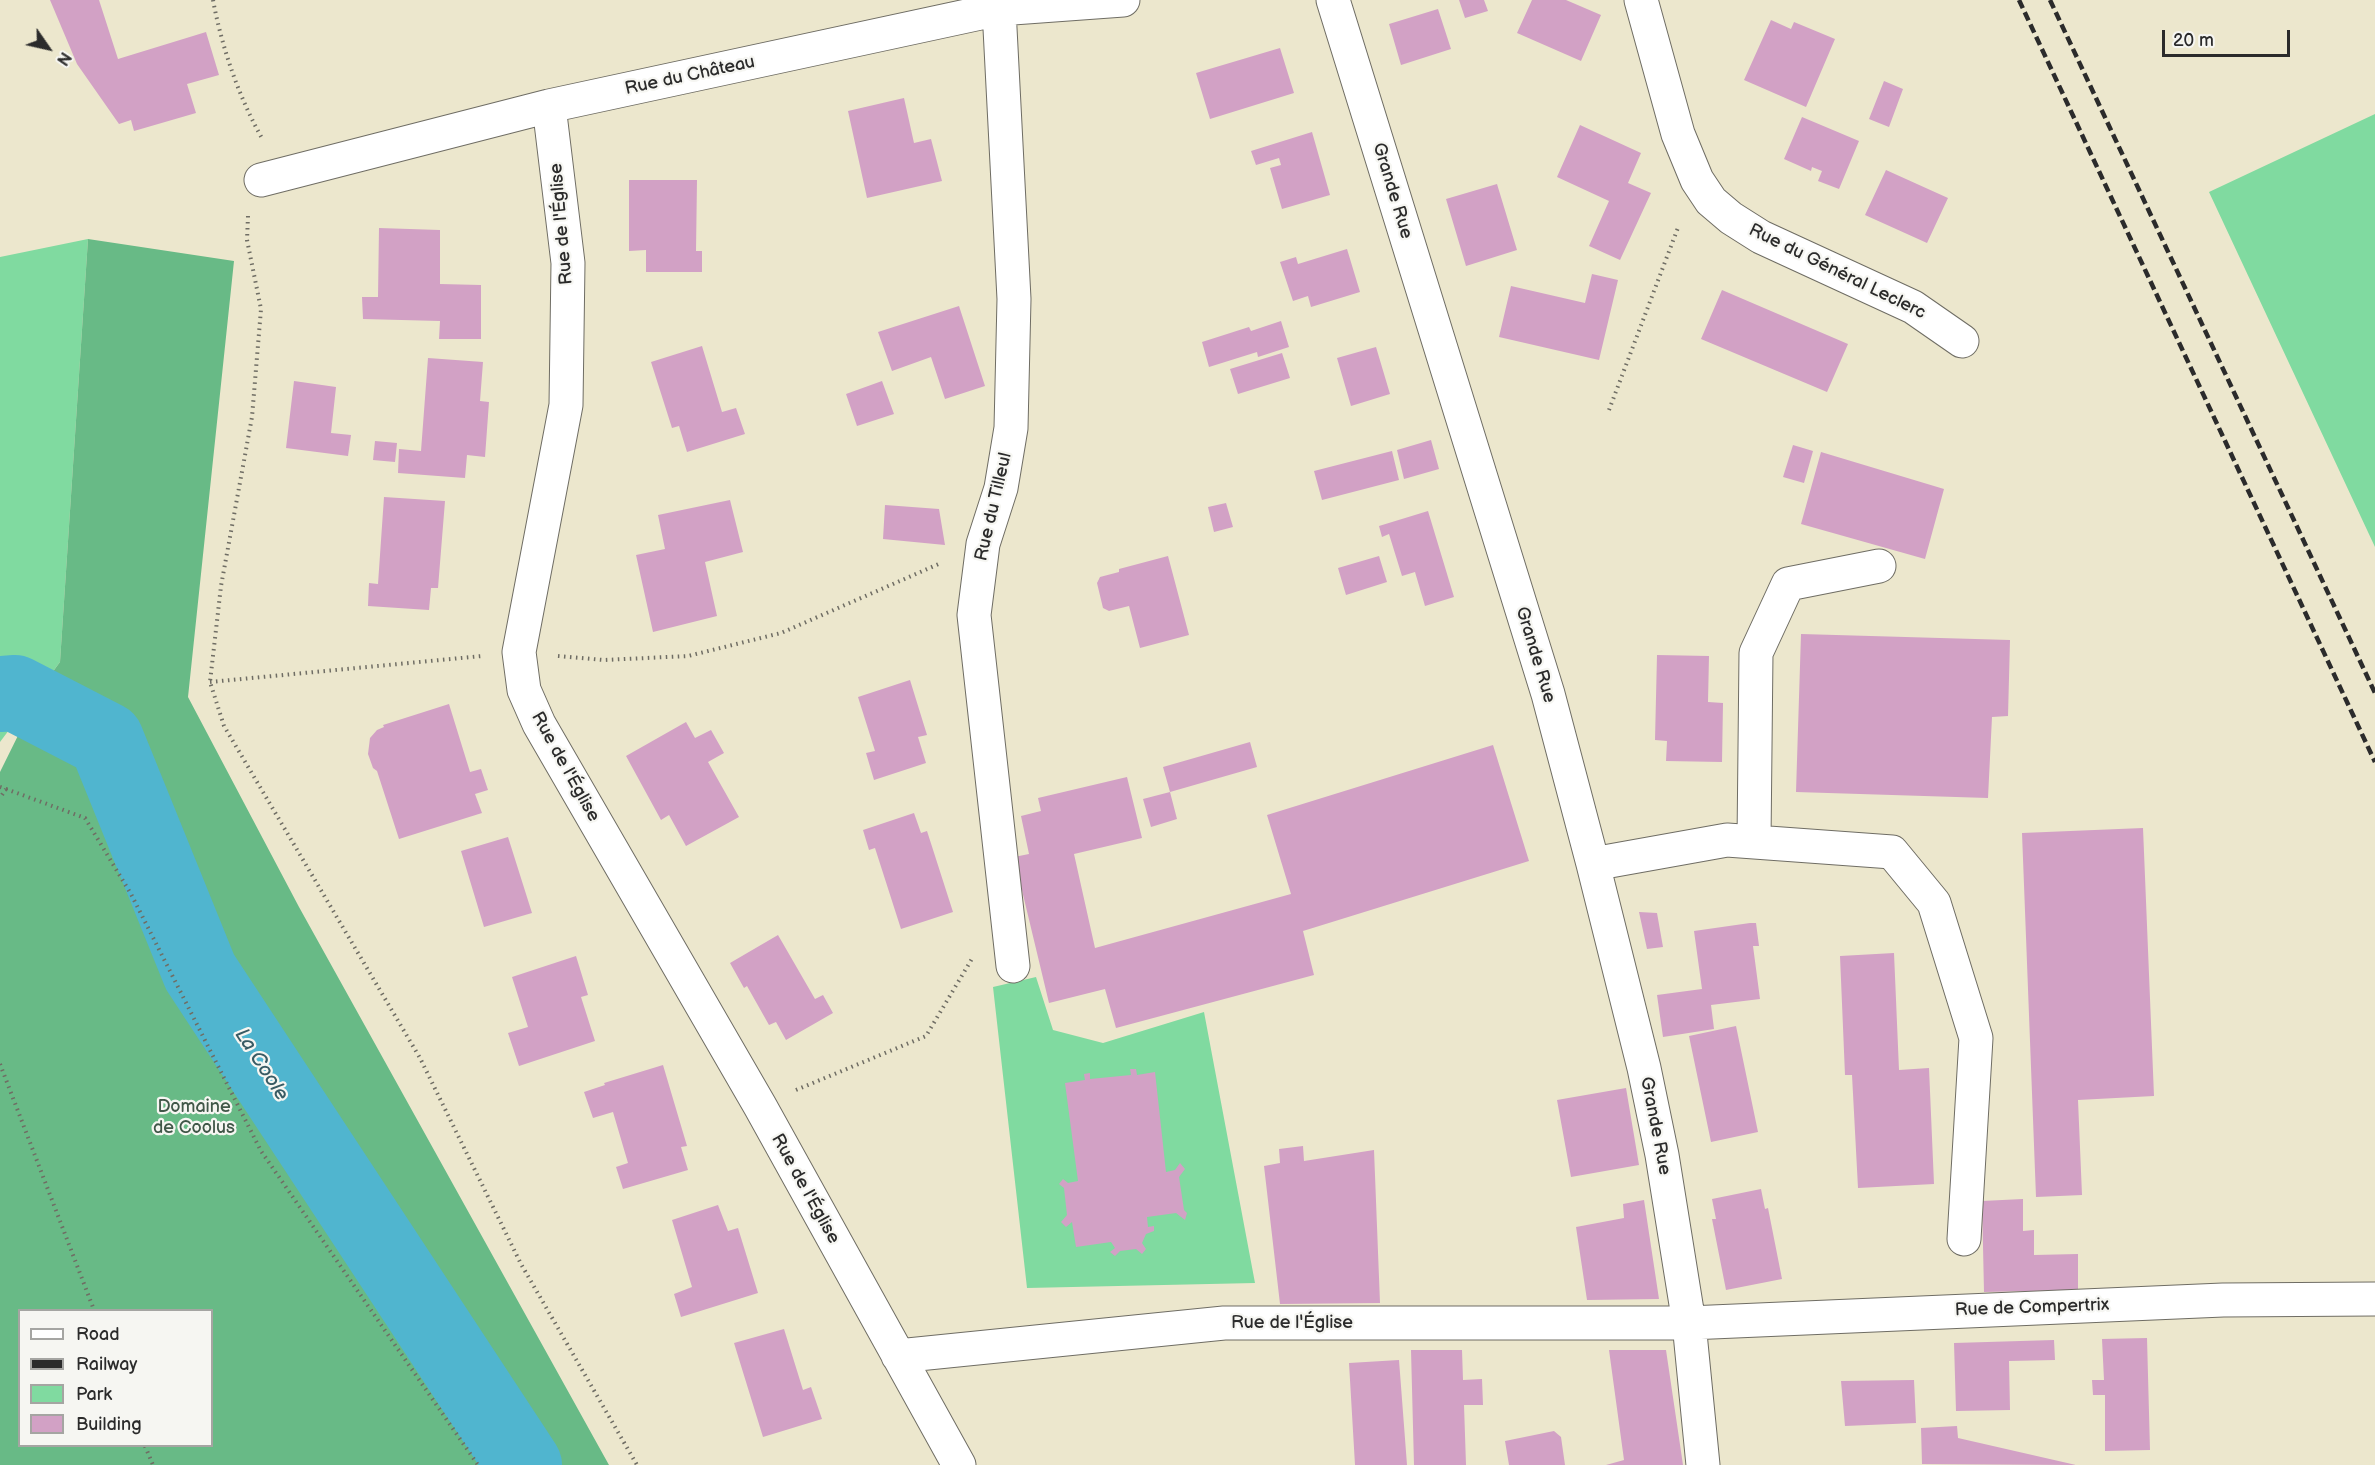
<!DOCTYPE html>
<html>
<head>
<meta charset="utf-8">
<style>
  body { margin:0 }
  #map { position:relative; width:2375px; height:1465px; overflow:hidden; background:#ece7cd; font-family:"Balsamiq Sans",sans-serif }
  canvas { display:block }
  .legend { position:absolute; left:18px; top:1309px; width:195px; height:138px; box-sizing:border-box; background:#f6f6f2; border:2px solid #a5a5a2; margin:0; padding:8px 10px; list-style:none; font-size:18px; color:#2b2b2b }
  .legend li { display:flex; align-items:center; gap:12px; height:30px }
  .legend b { width:30px; border:2px solid #a5a5a2 }
  .north { position:absolute; left:18px; top:18px; width:60px; height:60px; -webkit-text-stroke:4px #f6f6f2; paint-order:stroke; rotate:124deg; font-size:16px; font-weight:700; line-height:24px; text-align:center; color:#2b2b2b }
  .north::after { content:''; display:block; margin:auto; width:21px; height:27px; background:#2b2b2b; clip-path:polygon(50% 0,100% 100%,50% 72%,0 100%) }
  .scale { position:absolute; left:2162px; top:30px; width:128px; height:27px; box-sizing:border-box; border:3px solid #2b2b2b; border-top:0; padding-left:8px; font-size:18px; line-height:21px; white-space:nowrap; color:#2b2b2b; -webkit-text-stroke:4px #f6f6f2; paint-order:stroke }
</style>
</head>
<body>
<div id="map">
<canvas width="2375" height="1465"></canvas>
<ul class="legend">
<li><b style="height:8px;background:#fff"></b>Road</li>
<li><b style="height:8px;background:#2b2b2b"></b>Railway</li>
<li><b style="height:16px;background:#80daa0"></b>Park</li>
<li><b style="height:16px;background:#d2a1c5"></b>Building</li>
</ul>
<div class="north">N</div>
<div class="scale">20 m</div>
</div>
<script>
const ctx = document.querySelector('canvas').getContext('2d');
ctx.lineJoin = 'round';
function fill(path, color) { ctx.fillStyle = color; ctx.fill(path, 'evenodd'); }
function trace(path, color, width, dash) { ctx.strokeStyle = color; ctx.lineWidth = width; ctx.lineCap = dash ? 'butt' : 'round'; ctx.setLineDash(dash || []); ctx.stroke(path); }
function drawText(font, color, halo, rows, align = 'center') {
  ctx.font = font + ' "Balsamiq Sans",sans-serif'; ctx.lineWidth = 4.5; ctx.setLineDash([]); ctx.textBaseline = 'middle'; ctx.strokeStyle = halo; ctx.fillStyle = color; for (const [text, x, y, turn = 0] of rows) {
    ctx.save(); ctx.translate(x, y); ctx.rotate((+turn || 0) * Math.PI / 180); ctx.textAlign = isNaN(turn) ? turn : align; if (halo) ctx.strokeText(text, 0, 0); ctx.fillText(text, 0, 0); ctx.restore();
  }
}
const green = new Path2D(`
  M2375,114V547L2209,192Z
  M88,239L60,662L0,742V257Z
  M1036,977L1053,1030L1103,1043L1204,1012L1255,1283L1027,1288L993,987Z`);
const forest = new Path2D(`
  M88,239L234,261L188,697L299,907L609,1465H0V772L43,685L60,662ZM20,1310H212V1446H20Z`);
const river = new Path2D(`
  M0,694L15,693L106,740L200,972L524,1465`);
const building = new Path2D(`
  M50,0H99L118,59L206,32L219,75L187,84L196,113L134,131L131,120L119,124L77,64Z
  M1459,0H1484L1488,11L1465,18Z
  M1532,0H1566L1601,15L1581,61L1517,33Z
  M1438,9L1451,49L1401,65L1389,24Z
  M1771,20L1791,29L1794,22L1835,39L1806,107L1744,80Z
  M1280,48L1294,93L1210,119L1196,73Z
  M1884,81L1903,89L1889,127L1869,119Z
  M904,98L914,143L931,139L942,181L867,198L848,111Z
  M1802,117L1859,141L1839,189L1818,181L1822,171L1812,167L1811,171L1784,159Z
  M1580,125L1641,153L1628,183L1651,193L1620,260L1589,246L1609,201L1557,177Z
  M1312,132L1330,195L1282,209L1270,168L1281,165L1279,158L1256,165L1251,151Z
  M1886,170L1948,198L1927,243L1865,215Z
  M629,180H697L696,251H702V272H646V250L629,251Z
  M1497,184L1517,250L1466,266L1446,199Z
  M379,228L440,230V284L481,285V339H439L440,321L363,319L362,297H378Z
  M1347,249L1360,292L1311,307L1308,296L1293,301L1280,262L1296,257L1298,264Z
  M1592,274L1618,280L1599,360L1499,337L1511,286L1585,303Z
  M1722,290L1848,344L1827,392L1701,339Z
  M959,306L985,386L945,399L931,357L892,371L878,332Z
  M1281,321L1289,347L1258,357L1257,352L1209,367L1202,342L1249,327L1251,331Z
  M702,346L722,412L736,408L745,434L687,452L679,426L672,428L651,362Z
  M1376,347L1390,394L1351,406L1337,358Z
  M1282,353L1290,378L1238,394L1230,369Z
  M428,358L483,362L480,401L489,402L485,457L467,455L465,478L398,473L399,449L421,451Z
  M294,381L336,387L331,433L351,435L348,456L286,448Z
  M882,381L894,414L857,426L846,394Z
  M1431,440L1439,469L1404,479L1397,450Z
  M375,441L397,443L395,462L373,460Z
  M1793,445L1813,451L1804,483L1783,477Z
  M1392,451L1399,480L1322,500L1314,471Z
  M1821,452L1944,489L1925,559L1801,524Z
  M384,497L445,501L438,588H431L429,610L368,606L369,583L378,584Z
  M730,500L743,552L705,562L717,616L653,632L636,555L665,549L658,515Z
  M1226,503L1233,527L1214,532L1208,507Z
  M885,505L939,509L945,545L883,539Z
  M1428,511L1454,597L1425,606L1415,572L1402,576L1389,534L1382,537L1379,526Z
  M1168,556L1189,635L1140,648L1129,606L1109,611L1103,608L1097,583L1100,577L1119,572V569Z
  M1379,556L1387,582L1346,595L1338,568Z
  M1801,634L2010,640L2008,716L1992,717L1988,798L1796,792Z
  M1657,655L1709,656L1708,702L1723,703L1722,762L1666,761L1667,741L1655,740Z
  M910,680L927,735L918,737L926,763L874,780L866,753L875,751L858,697Z
  M449,704L470,772L481,769L488,790L475,794L482,813L399,839L377,771L373,768L368,754L370,738L377,730L384,727L383,725Z
  M686,722L695,738L711,730L724,753L708,762L739,817L686,846L669,815L661,820L626,756Z
  M1250,742L1257,767L1170,792L1177,819L1151,827L1143,799L1170,792L1163,767Z
  M1493,745L1529,861L1303,931L1314,975L1116,1028L1105,989L1049,1003L1014,857L1029,854L1021,816L1041,811L1038,798L1127,777L1142,838L1074,854L1095,948L1291,894L1267,815Z
  M914,813L921,833L927,831L953,912L901,929L875,848L869,850L863,830Z
  M2143,828L2154,1096L2078,1100L2082,1195L2036,1197L2022,833Z
  M508,837L532,913L484,927L461,851Z
  M1639,912L1657,913L1663,947L1647,949Z
  M1750,923H1756L1759,946H1753L1760,999L1711,1005L1714,1029L1663,1037L1657,995L1702,989L1694,931Z
  M778,935L815,999L823,995L833,1013L786,1040L776,1022L769,1025L747,986L744,988L730,963Z
  M1894,953L1899,1070L1929,1068L1934,1184L1858,1188L1852,1075H1845L1840,956Z
  M576,956L588,995L581,997L595,1041L519,1066L508,1033L528,1027L512,977Z
  M1736,1026L1758,1132L1711,1142L1689,1036Z
  M663,1065L687,1146L681,1147L688,1170L623,1189L616,1167L628,1163L613,1112L593,1118L584,1092L605,1085L604,1083Z
  M1130,1069H1136L1137,1075L1155,1072L1166,1172L1175,1170L1180,1163L1185,1169L1179,1177L1184,1210L1187,1213L1185,1220L1176,1213L1147,1217L1148,1227L1154,1226V1231L1146,1234L1142,1243L1146,1249L1142,1254L1136,1249L1120,1251L1115,1256L1110,1252L1115,1248L1111,1242L1076,1247L1072,1222L1066,1227L1061,1222L1067,1215L1064,1188L1059,1184L1063,1179L1068,1183L1078,1181L1065,1083L1085,1080L1084,1074L1090,1073V1079L1131,1075Z
  M1626,1088L1639,1165L1571,1177L1557,1100Z
  M1303,1146L1304,1161L1374,1150L1380,1303L1280,1304L1264,1166L1280,1163L1279,1149Z
  M1761,1189L1765,1209L1768,1208L1782,1279L1726,1290L1712,1219H1716L1712,1199Z
  M2023,1199V1231L2034,1230V1255L2078,1254V1290L1984,1292L1982,1201Z
  M1644,1200L1659,1299L1587,1300L1576,1227L1624,1218L1623,1204Z
  M718,1205L728,1231L738,1228L758,1293L681,1317L674,1294L692,1287L672,1220Z
  M784,1329L803,1390L811,1387L822,1419L763,1437L734,1343Z
  M2147,1338L2150,1450L2105,1451V1395H2093L2092,1380H2104L2102,1339Z
  M2054,1340L2055,1360L2009,1361L2010,1410L1956,1411L1954,1343Z
  M1411,1350H1462L1463,1380L1482,1379L1483,1405H1464L1466,1465H1414Z
  M1609,1350H1666L1683,1465H1606L1624,1460Z
  M1399,1360L1407,1465H1355L1349,1363Z
  M1914,1380L1916,1423L1845,1426L1841,1381Z
  M1957,1426L1958,1438L2076,1465L1922,1464L1921,1428Z
  M1554,1431L1561,1437L1565,1465H1509L1505,1441Z`);
const path = new Path2D(`
  M213,0C222,48 239,98 263,140
  M248,216L247,240L261,309L252,417L221,586L210,682L224,726L420,1058L521,1264L637,1465
  M1609,410L1679,225
  M558,656L604,660L688,656L781,633L941,563
  M210,682L482,656
  M0,787L6,789L0,798
  M6,789L85,818L131,894L261,1151L478,1465
  M0,1064L94,1310
  M796,1090L926,1036L973,957
  M145,1446L153,1465`);
const minor = new Path2D(`
  M1333,0L1548,694L1593,864L1644,1068L1662,1155L1689,1323L1703,1465
  M1641,0L1678,134L1697,180L1711,201L1731,218L1761,237L1913,307L1962,341
  M999,9L1014,299L1011,428L1001,488L983,544L974,615L1013,966
  M549,106L568,263L566,405L519,652L524,690L539,724L760,1106L959,1465
  M261,180L549,106L999,9L1123,0
  M1754,841L1756,653L1788,584L1879,566
  M1593,864L1727,840L1892,852L1934,903L1976,1038L1964,1239
  M898,1356L1224,1323H1689L2223,1300L2375,1299`);
const rail = new Path2D(`
  M2019,0L2375,762
  M2050,0L2375,693`);
const streetNames = [
  ["Rue du Château",690,76,-12],
  ["Grande Rue",1392,191,73],
  ["Rue de l'Église",562,224,-95],
  ["Rue du Général Leclerc",1837,272,26],
  ["Rue du Tilleul",994,507,-77],
  ["Grande Rue",1535,655,73],
  ["Rue de l'Église",565,767,61],
  ["Grande Rue",1655,1126,79],
  ["Rue de l'Église",805,1189,61],
  ["Rue de Compertrix",2032,1308,-2],
  ["Rue de l'Église",1292,1323]
];
const parkNames = [
  ["Domaine",194,1107],
  ["de Coolus",194,1128]
];
const waterNames = [
  ["La Coole",261,1065,57]
];
fill(green, '#80daa0');
fill(forest, '#68ba86');
trace(river, '#50b5cf', 76);
fill(building, '#d2a1c5');
trace(minor, '#6f6d64', 35);
trace(path, '#6f6d64', 4, [1.5, 4.5]);
trace(minor, '#fff', 33);
trace(rail, '#2b2b2b', 4.5, [9, 4.5]);
drawText('18px', '#2b2b2b', '#f6f6f2', streetNames);
drawText('18px', '#405748', '#f6f6f2', parkNames);
drawText('italic 20px', '#385b64', '#f6f6f2', waterNames);
</script>
</body>
</html>
